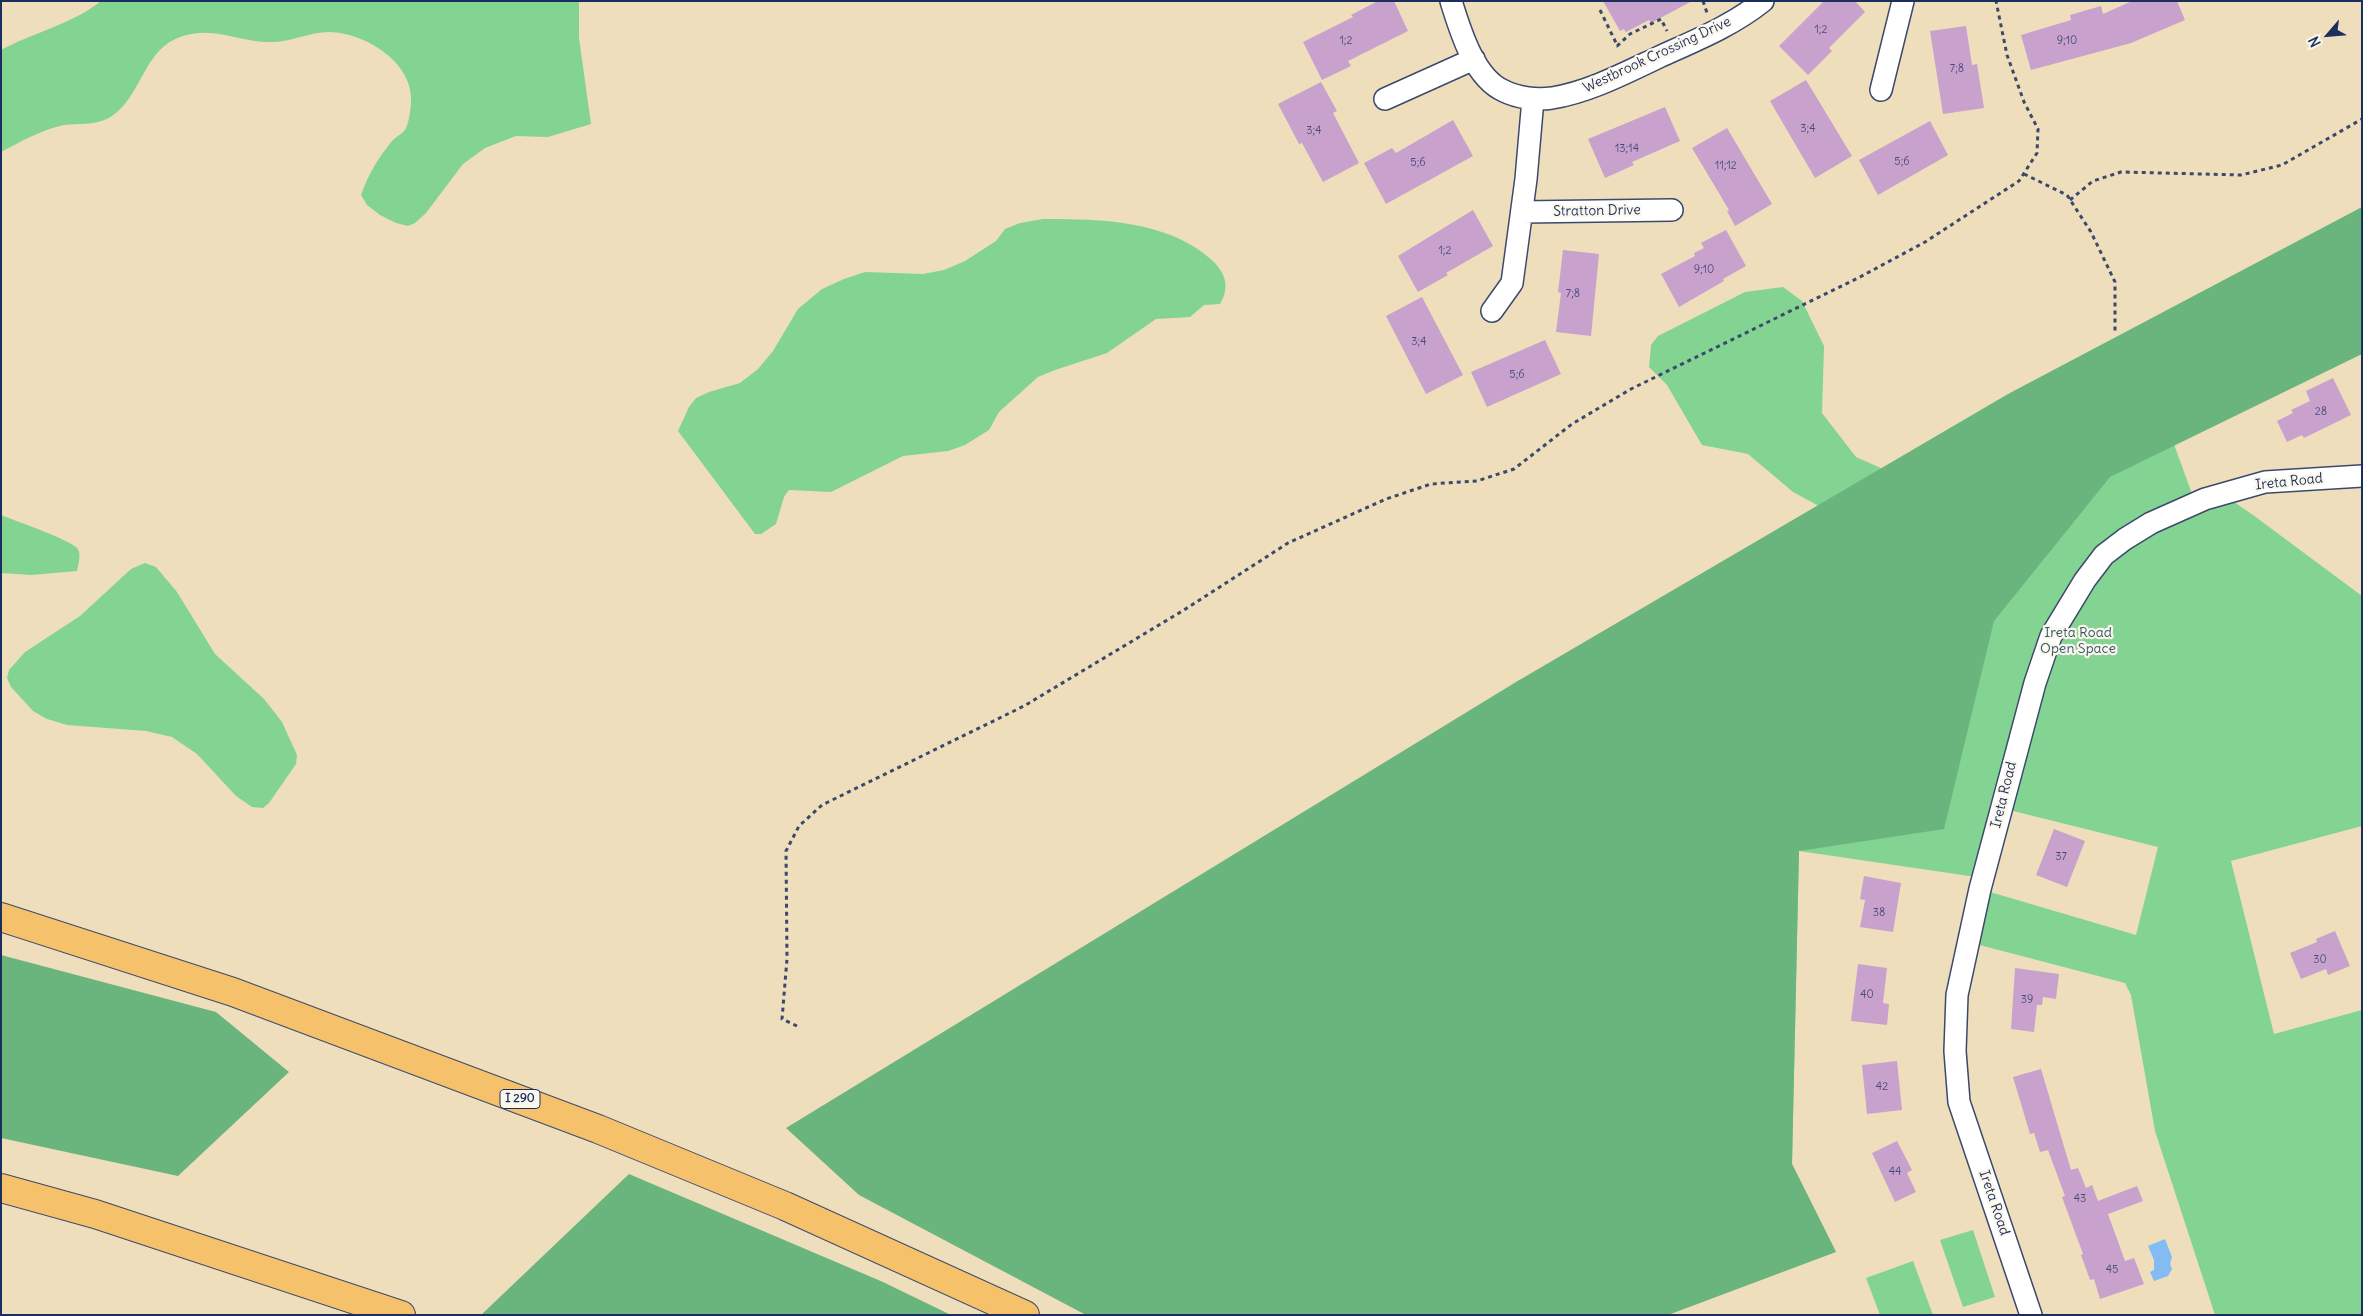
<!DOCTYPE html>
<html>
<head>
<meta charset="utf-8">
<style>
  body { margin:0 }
  #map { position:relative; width:2363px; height:1316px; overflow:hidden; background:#efdebc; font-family:Delius,sans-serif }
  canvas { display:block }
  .frame { position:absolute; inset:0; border:2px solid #1b2f5e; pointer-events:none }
  .north { position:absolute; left:2303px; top:10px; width:50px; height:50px; -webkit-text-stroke:4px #fbf7ec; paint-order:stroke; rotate:243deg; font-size:14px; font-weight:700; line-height:20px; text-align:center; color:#1b2f5e }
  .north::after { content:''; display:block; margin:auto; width:18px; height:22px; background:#1b2f5e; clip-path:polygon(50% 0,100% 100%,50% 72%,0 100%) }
</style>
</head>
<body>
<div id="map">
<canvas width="2363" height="1316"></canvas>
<div class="frame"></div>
<div class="north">N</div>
</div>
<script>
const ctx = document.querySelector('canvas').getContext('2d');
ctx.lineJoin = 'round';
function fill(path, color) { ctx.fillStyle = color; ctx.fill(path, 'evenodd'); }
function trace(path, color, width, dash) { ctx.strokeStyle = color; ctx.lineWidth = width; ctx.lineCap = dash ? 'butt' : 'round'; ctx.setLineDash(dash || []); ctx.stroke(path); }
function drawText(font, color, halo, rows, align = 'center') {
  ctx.font = font + ' Delius,sans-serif'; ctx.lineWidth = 4.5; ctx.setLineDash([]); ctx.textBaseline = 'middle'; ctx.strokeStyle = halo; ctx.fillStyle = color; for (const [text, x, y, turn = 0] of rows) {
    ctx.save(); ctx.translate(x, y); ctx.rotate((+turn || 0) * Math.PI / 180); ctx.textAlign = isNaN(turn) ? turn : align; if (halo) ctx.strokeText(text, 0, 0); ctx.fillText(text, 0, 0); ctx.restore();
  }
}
const green = new Path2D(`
  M101,1H579V38L591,124L548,137L516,136L485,148L463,164L426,213L415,223L408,226L396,223L380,215L367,205L361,195C368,175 379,156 393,140C397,136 402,134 405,130C409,123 410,112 411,104C415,64 367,33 329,32C309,32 289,43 269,42C238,42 216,26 183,36C143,48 143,95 112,116C97,126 80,123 64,125C43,129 20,142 1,152V50C34,32 71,25 101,1Z
  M1043,219C1101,219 1171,220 1215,263C1227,276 1229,289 1220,304L1204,305L1190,317L1156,319L1107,353L1055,370L1038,377L999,412L989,430L965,445L948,451L903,456L831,492L789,490L784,497L776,524L761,534H755L678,431L689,407L696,398L709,392L740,383L758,369L773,351L798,309L822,289L844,279L865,272L923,274L944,270L965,261L996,241L1005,229L1020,223Z
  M1783,287L1802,301L1824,346L1822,413L1856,457L1892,473L2160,406L2195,502L2221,493L2253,515L2362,596V826L2231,861L2274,1034L2362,1010V1315H2215L2155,1131L2131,995L2125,983L1968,942L1980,889L2136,935L2158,847L2001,808L1983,878L1799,851L1792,1164L1836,1252L1787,1236L1516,682L1831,526L1817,505L1793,492L1748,454L1702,445L1667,385L1649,367L1651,345L1658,336L1745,292Z
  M1,515C16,521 68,539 77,548C82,553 78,565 77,571L31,575L1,573Z
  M145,563L156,567L177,592L215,654L264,699L282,722L297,755L296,764L269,803L263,808L252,807L236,796L197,754L172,737L146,731L67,725L47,719L33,711L11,687L7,678L9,670L25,652L80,616L131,569Z
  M1973,1230L1995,1297L1963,1307L1940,1240Z
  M1913,1261L1933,1315H1880L1866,1278Z`);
const forest = new Path2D(`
  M2362,207V354L2110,477L1994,621L1944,829L1799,851L1792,1164L1836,1252L1668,1315H1086L859,1195L786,1128L1516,682L2008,394Z
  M1,955L216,1012L289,1072L178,1176L1,1138Z
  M629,1174L883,1282L951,1315H481Z`);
const water = new Path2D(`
  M2165,1239L2172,1257L2170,1264L2172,1269L2168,1276L2154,1281L2150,1272L2154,1270V1260L2148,1246Z`);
const building = new Path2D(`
  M1378,1H1394L1408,31L1348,61L1351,66L1322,80L1303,42L1353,17L1351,15Z
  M1603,1H1692L1651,23L1649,20L1626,32L1624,29L1620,31Z
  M1824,1H1855L1865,12L1829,48L1832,51L1808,75L1779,46Z
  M2132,1H2177L2185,20L2131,43L2031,70L2021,35L2071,20L2070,15L2101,6L2103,14Z
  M1966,26L1972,65L1977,64L1984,108L1943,114L1930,31Z
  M1806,80L1852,156L1815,178L1770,101Z
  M1321,82L1337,111L1333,113L1359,163L1323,182L1302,143L1299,144L1278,104Z
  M1665,107L1680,141L1632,162L1634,165L1605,178L1588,139Z
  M1453,120L1473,156L1386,204L1364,163L1392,148L1396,153Z
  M1930,121L1948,155L1878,195L1859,160Z
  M1727,128L1772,204L1735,226L1727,211L1729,210L1692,148Z
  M1473,210L1493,246L1446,273L1448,275L1418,292L1398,256Z
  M1726,230L1746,266L1723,279L1724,281L1679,307L1661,274L1695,256L1694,253L1704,248L1701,243Z
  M1563,250L1599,254L1591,336L1556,332L1561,293L1558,292Z
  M1422,297L1463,375L1426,394L1386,316Z
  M1545,340L1561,374L1487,407L1471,372Z
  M2333,378L2351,415L2304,438L2302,435L2287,442L2277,421L2293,413L2291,410L2310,401L2306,391Z
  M2054,829L2085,841L2067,887L2036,875Z
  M1864,876L1901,883L1893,932L1860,927L1865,900L1860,899Z
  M2335,931L2350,966L2328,975L2326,969L2301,979L2290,953L2317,942L2316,939Z
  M1858,964L1887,968L1883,1003L1889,1004L1887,1025L1851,1021Z
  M2015,968L2059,974L2056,999L2043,997L2042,1005H2037L2034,1032L2011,1029Z
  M1897,1061L1902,1110L1867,1114L1862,1065Z
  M2041,1069L2071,1170L2078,1168L2086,1188L2092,1185L2098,1201L2137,1186L2143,1201L2108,1214L2125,1261L2134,1258L2144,1284L2100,1299L2094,1279L2090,1280L2081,1255L2083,1254L2062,1197L2065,1196L2048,1150L2040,1152L2034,1133L2030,1134L2013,1077Z
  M1897,1141L1912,1170L1907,1173L1916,1192L1895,1202L1872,1153Z`);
const path = new Path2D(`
  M1703,1L1707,13
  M1600,10L1618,47
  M1617,46L1630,34L1661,19L1667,31
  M2024,174L2067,195L2091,232L2115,282V332
  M2070,200L2093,181L2121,172L2241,175L2282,165L2362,119
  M797,1026L782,1019L787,959L786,851L799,826L822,805L1024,706L1184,610L1288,543L1386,499L1431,484L1477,481L1514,469L1572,424L1631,389L1860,277L1925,242L2019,181L2037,153L2038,129L2024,102L2007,55L1996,1`);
const minor = new Path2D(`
  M1451,1C1460,30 1474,78 1504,91C1518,98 1537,100 1552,98C1589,92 1625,73 1659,57C1694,41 1732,26 1763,1
  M1881,90L1903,1
  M1385,99L1474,59
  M1522,212L1672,210
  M1492,311L1512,283L1526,179L1533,99
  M2031,1315L1959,1102L1955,1051L1957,995L1980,889L2035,683L2051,636L2085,580L2104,555L2125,539L2151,523L2205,499L2265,482L2362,476`);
const motorway = new Path2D(`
  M1,917L233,992L598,1129L785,1206L1025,1315
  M1,1188L95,1214L401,1315`);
const numberNames = [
  ["1;2",1821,30],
  ["1;2",1346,41],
  ["9;10",2067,41],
  ["7;8",1957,69],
  ["3;4",1808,129],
  ["3;4",1314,131],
  ["13;14",1627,149],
  ["5;6",1902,162],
  ["5;6",1418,163],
  ["11;12",1726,166],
  ["1;2",1445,251],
  ["9;10",1704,270],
  ["7;8",1573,294],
  ["3;4",1419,342],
  ["5;6",1517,375],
  ["28",2321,412],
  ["37",2061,857],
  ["38",1879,913],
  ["30",2320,960],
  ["40",1867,995],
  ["39",2027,1000],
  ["42",1882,1087],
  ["44",1895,1172],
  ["43",2080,1199],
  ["45",2112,1270]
];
const shields = [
  [520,1099,40]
];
const shieldNames = [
  ["I 290",520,1099]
];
const streetNames = [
  ["Westbrook Crossing Drive",1657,55,-25],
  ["Stratton Drive",1597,211,-1],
  ["Ireta Road",2289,482,-6],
  ["Ireta Road",2004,795,-76],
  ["Ireta Road",1994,1203,71]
];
const parkNames = [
  ["Ireta Road",2078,633],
  ["Open Space",2078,649]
];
fill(green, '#83d393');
fill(forest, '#6ab57d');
fill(water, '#83bbf3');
fill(building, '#c8a1cd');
trace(minor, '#3b496c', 24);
trace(motorway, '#3b496c', 30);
trace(path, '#3b496c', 3, [4, 4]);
trace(minor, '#fff', 21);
trace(motorway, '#f5c16b', 28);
drawText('11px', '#464c7a', null, numberNames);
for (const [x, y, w] of shields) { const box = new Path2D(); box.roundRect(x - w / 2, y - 9.5, w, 19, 4); ctx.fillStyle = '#fbf7ec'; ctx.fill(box); trace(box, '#1b2f5e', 1); }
drawText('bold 12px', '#1b2f5e', null, shieldNames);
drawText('14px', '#1b2f5e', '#fbf7ec', streetNames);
drawText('14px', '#35586b', '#fbf7ec', parkNames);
</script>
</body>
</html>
